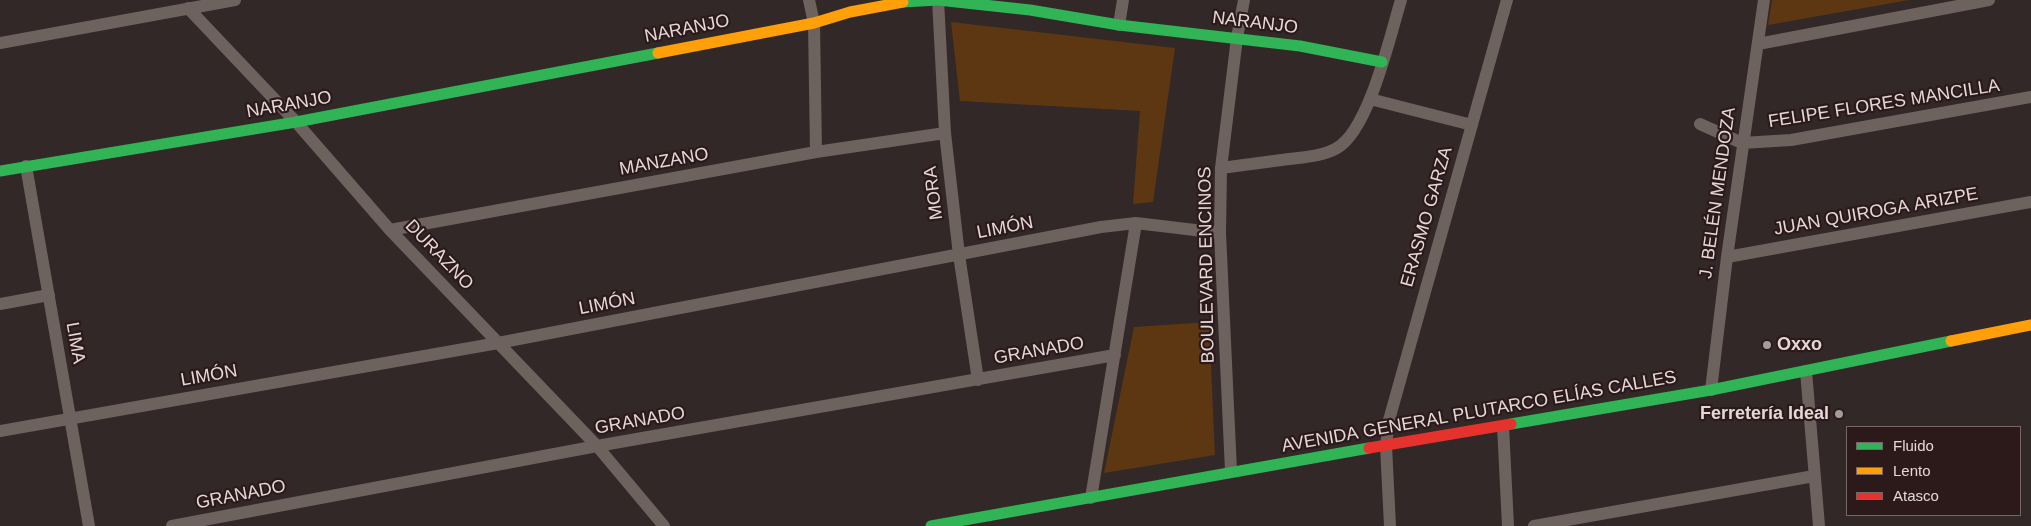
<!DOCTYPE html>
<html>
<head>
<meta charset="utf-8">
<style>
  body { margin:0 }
  #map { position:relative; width:2031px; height:526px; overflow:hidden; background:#322828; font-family:Helvetica,sans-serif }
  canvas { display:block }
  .legend { position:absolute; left:1846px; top:426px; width:175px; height:90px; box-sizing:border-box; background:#2c1a1b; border:1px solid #766666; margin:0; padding:6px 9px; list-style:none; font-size:15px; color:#e4d7d7 }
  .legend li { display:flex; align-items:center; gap:10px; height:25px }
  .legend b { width:25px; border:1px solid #766666 }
</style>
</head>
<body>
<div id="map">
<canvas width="2031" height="526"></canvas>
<ul class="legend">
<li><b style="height:6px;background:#30b455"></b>Fluido</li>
<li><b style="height:6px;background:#ff9f0a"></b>Lento</li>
<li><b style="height:6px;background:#e5322d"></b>Atasco</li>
</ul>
</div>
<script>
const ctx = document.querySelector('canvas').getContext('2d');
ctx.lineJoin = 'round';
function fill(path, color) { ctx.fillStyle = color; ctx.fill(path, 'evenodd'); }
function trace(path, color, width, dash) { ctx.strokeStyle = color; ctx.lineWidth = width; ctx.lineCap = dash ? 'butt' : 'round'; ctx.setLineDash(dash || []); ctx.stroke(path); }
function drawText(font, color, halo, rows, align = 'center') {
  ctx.font = font + ' Helvetica,sans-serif'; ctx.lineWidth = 4.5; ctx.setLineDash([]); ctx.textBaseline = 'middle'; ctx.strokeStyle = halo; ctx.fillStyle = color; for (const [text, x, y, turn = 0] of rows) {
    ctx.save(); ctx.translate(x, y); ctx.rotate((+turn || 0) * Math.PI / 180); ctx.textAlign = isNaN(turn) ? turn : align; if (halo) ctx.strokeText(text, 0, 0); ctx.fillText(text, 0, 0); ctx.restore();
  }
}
const green = new Path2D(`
  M1772,0H1909L1768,25Z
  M951,22L1175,48L1153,202L1133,204L1140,111L960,101Z
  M1209,322L1215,455L1104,473L1134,327Z`);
const street = new Path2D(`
  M809,0L814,23L816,152
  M938,0L945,133L959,255L978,380
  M188,8L296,122L390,230L597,446L664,526
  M1119,25L1123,0
  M0,43L235,0
  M1758,44L1989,0
  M1370,99L1472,125
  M1700,124L1742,143L1791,140L2031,97
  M26,166L89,526
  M1221,168C1244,165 1266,162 1289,159C1305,157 1323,156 1337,148C1369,130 1390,36 1401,0
  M390,230L816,152L945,133
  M1727,257L2031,202
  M0,304L49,295
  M1806,371L1819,526
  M1711,390L1727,257L1764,0
  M1503,426L1508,526
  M0,431L498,343L1101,227L1136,223L1220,233
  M1231,471L1220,233L1221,168L1237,38L1244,0
  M1091,498L1136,223
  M172,526L597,446L1115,355
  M1390,526L1386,446L1389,420L1507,0
  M1534,526L1814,476`);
const fast = new Path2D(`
  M903,2L938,0L1030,10L1119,25L1300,46L1382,62
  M0,171L296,122L658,53
  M1511,424L1711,390L1951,341
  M931,526L1369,448`);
const slow = new Path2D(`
  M658,53L814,23L850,12L903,2
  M1951,341L2031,325`);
const jam = new Path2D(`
  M1369,448L1511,424`);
const markers = [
  [1767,345,5,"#a69a9a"],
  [1839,414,5,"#a69a9a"]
];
const streetNames = [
  ["NARANJO",1255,23,7],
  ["NARANJO",687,29,-11],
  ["FELIPE FLORES MANCILLA",1884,104,-9],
  ["NARANJO",289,105,-10],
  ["MANZANO",664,162,-10],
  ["MORA",934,193,-97],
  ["J. BELÉN MENDOZA",1718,193,-82],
  ["JUAN QUIROGA ARIZPE",1876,212,-10],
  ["ERASMO GARZA",1427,217,-74],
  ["LIMÓN",1005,228,-11],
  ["DURAZNO",439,255,46],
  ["BOULEVARD ENCINOS",1207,265,-91],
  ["LIMÓN",607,304,-11],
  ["LIMA",75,343,80],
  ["GRANADO",1039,351,-10],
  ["LIMÓN",209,376,-10],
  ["AVENIDA GENERAL PLUTARCO ELÍAS CALLES",1479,412,-10],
  ["GRANADO",640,421,-10],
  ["GRANADO",241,495,-11]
];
const poiNames = [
  ["Oxxo",1777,345],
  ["Ferretería Ideal",1829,414,"right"]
];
fill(green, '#5c3712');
trace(street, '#6e625e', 12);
trace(fast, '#30b455', 11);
trace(slow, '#ff9f0a', 11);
trace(jam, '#e5322d', 11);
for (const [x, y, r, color] of markers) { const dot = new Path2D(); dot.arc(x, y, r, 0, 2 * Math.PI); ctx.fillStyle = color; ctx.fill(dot); trace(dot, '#2c1a1b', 2); }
drawText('18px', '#e4d7d7', '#2c1a1b', streetNames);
drawText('bold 18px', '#e4d7d7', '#2c1a1b', poiNames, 'left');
</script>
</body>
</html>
